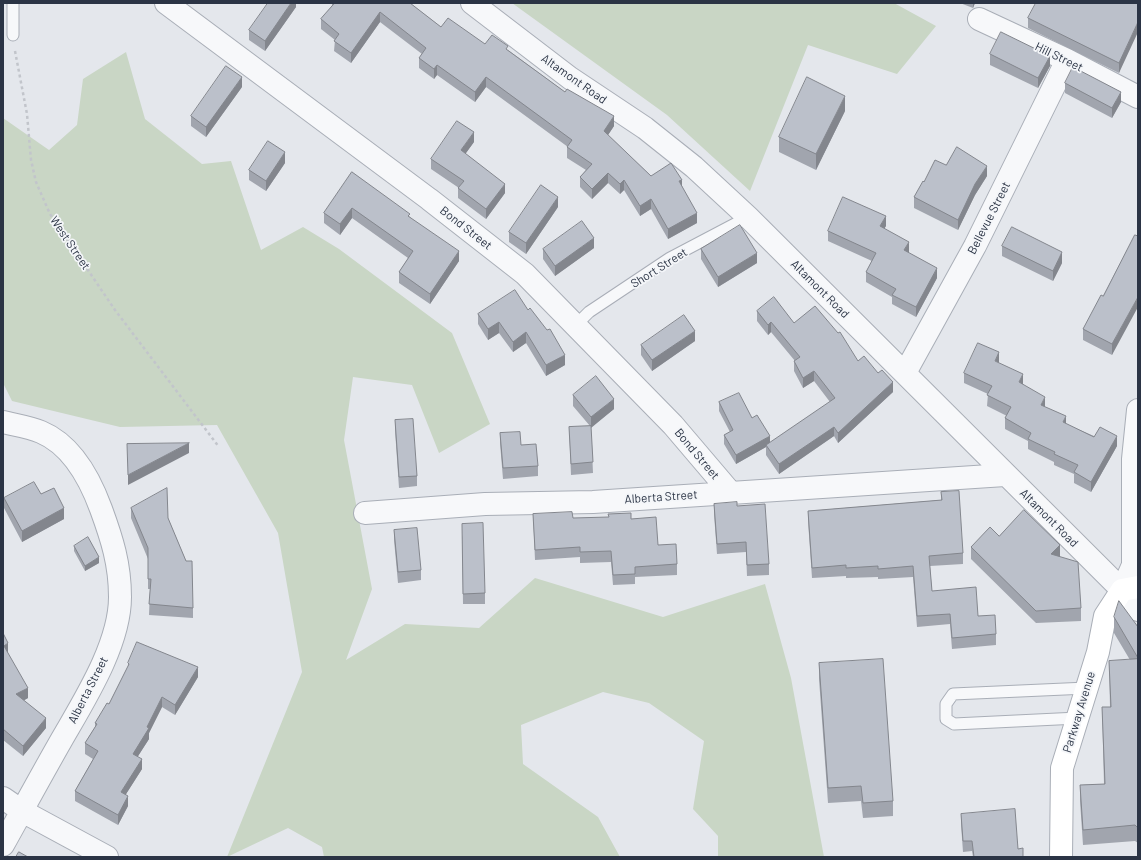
<!DOCTYPE html>
<html>
<head>
<meta charset="utf-8">
<style>
  body { margin:0 }
  #map { position:relative; width:1141px; height:860px; overflow:hidden; background:#e4e7ec; font-family:Barlow,sans-serif }
  canvas { display:block }
  .frame { position:absolute; inset:0; border:4px solid #2b3445; pointer-events:none }
</style>
</head>
<body>
<div id="map">
<canvas width="1141" height="860"></canvas>
<div class="frame"></div>
</div>
<script>
const ctx = document.querySelector('canvas').getContext('2d');
ctx.lineJoin = 'round';
function fill(path, color) { ctx.fillStyle = color; ctx.fill(path, 'evenodd'); }
function trace(path, color, width, dash) { ctx.strokeStyle = color; ctx.lineWidth = width; ctx.lineCap = dash ? 'butt' : 'round'; ctx.setLineDash(dash || []); ctx.stroke(path); }
function drawText(font, color, halo, rows, align = 'center') {
  ctx.font = font + ' Barlow,sans-serif'; ctx.lineWidth = 3.5; ctx.setLineDash([]); ctx.textBaseline = 'middle'; ctx.strokeStyle = halo; ctx.fillStyle = color; for (const [text, x, y, turn = 0] of rows) {
    ctx.save(); ctx.translate(x, y); ctx.rotate((+turn || 0) * Math.PI / 180); ctx.textAlign = isNaN(turn) ? turn : align; if (halo) ctx.strokeText(text, 0, 0); ctx.fillText(text, 0, 0); ctx.restore();
  }
}
const green = new Path2D(`
  M512,3H894L936,26L897,74L808,45L750,191L667,115Z
  M126,52L145,119L202,164L231,161L261,250L303,227L339,249L452,333L490,424L439,453L412,385L353,377L344,440L372,589L346,660L405,624L479,628L535,578L663,617L765,584L791,678L824,857H718V836L693,809L704,741L649,703L603,692L521,725L523,764L598,817L620,857H324L322,847L288,828L227,857L302,672L278,533L217,425L120,427L12,401L3,383V118L49,150L77,125L83,79Z`);
const path = new Path2D(`
  M15,51L27,114L31,160L36,182L50,214L115,310L219,447`);
const lane = new Path2D(`
  M13,3V35
  M575,326L589,312L670,258L748,217
  M1078,718L954,724L946,719V704L953,694L1087,688`);
const street = new Path2D(`
  M166,3L429,199L525,274L673,425L730,492
  M472,3L570,78L645,128L694,167L748,217L1122,590L1138,610
  M979,19L1067,60L1138,97
  M905,373L975,246L1067,60
  M3,422C15,425 29,427 41,432C72,445 90,479 101,509C112,539 120,564 120,597C120,644 85,699 62,739C42,774 23,809 3,845
  M365,513L485,504L593,502L1005,475
  M1122,590L1133,565V459L1138,410
  M3,798L22,811L107,857`);
const secondary = new Path2D(`
  M1061,857L1062,768L1098,652L1105,616L1122,590L1138,587`);
const wall = new Path2D(`
  M296,3V7L265,51L249,40V30Z
  M332,3H410L441,27L485,44L508,50L565,92L614,126L608,135L651,176L682,186L697,223L668,239L651,209L640,216L624,190L620,194L608,183L592,199L580,187V177L586,170L567,158V147H568L486,87L475,102L437,75L434,79L419,68V58L422,54L380,22L351,63L334,51L335,40L321,29V19L332,6Z
  M960,3H975L973,8Z
  M1138,3L1119,73L1028,28V18Z
  M990,54L1050,66L1038,88L990,65Z
  M1065,83L1121,102L1112,118L1065,93Z
  M242,87L206,137L191,126V116Z
  M845,111L816,170L779,152V137Z
  M474,142L465,154L505,193L486,219L458,198V188H459L431,169V159Z
  M285,163L266,191L249,180V170Z
  M946,165L987,176L975,195L958,230L914,208V197L924,182Z
  M352,172L410,217L459,261L430,304L399,283V272L408,258L352,218L340,235L324,223V213Z
  M558,207L526,254L509,242V232Z
  M886,226L884,228L909,252L908,253L937,278L916,317L892,304V297L866,282V272L872,261L828,241V231Z
  M1135,235L1112,355L1083,340V329L1103,296Z
  M1002,246L1062,263L1053,281L1002,256Z
  M594,248L555,276L543,259V249Z
  M701,249L757,263L718,287L701,259Z
  M528,310L565,365L546,376L526,343L513,352L499,333L488,340L478,324V314Z
  M757,311L794,323L858,361L893,392L838,443L834,436L779,474L766,455V447L736,464L724,444V435L730,432L719,411V402L752,418L770,443L830,402L814,381L803,388L794,371V361H795L771,332L768,335L757,321Z
  M695,341L652,371L641,355V345Z
  M999,363L1045,407L1066,424L1117,446L1091,492L1074,483V474L1054,465V462L1028,449V441L1005,429V418L1007,416L987,406L988,394L964,383V373Z
  M573,395L614,409L591,427L593,473L571,475L569,427L590,426L573,406Z
  M395,420L417,476V486L399,488L395,430Z
  M500,433L521,445L538,466V476L503,479L500,443Z
  M941,492L963,553V564L930,566L932,591L978,616L996,634V645L952,649L950,624L917,627L913,577L878,579V577L846,578V576L812,578L808,521V511L941,500Z
  M41,494L64,519L22,542L4,508V498Z
  M714,504L737,506L769,564V575L747,576L746,552L717,554L714,514Z
  M131,508L168,518L186,561L193,608V618L149,615L150,589H148V559L131,518Z
  M533,514L573,518L631,519L677,564V575L635,577V584L613,585L611,562L580,563V557L535,560Z
  M394,530L421,570V580L398,583L394,540Z
  M462,534L485,593V604H463Z
  M999,536L1060,557L1081,608V621L1036,623L971,559V547Z
  M74,546L99,563L85,571L74,551Z
  M1114,617L1138,627V843L1135,841L1083,845L1080,801V785L1104,784L1102,707H1110L1109,661L1130,660L1114,633Z
  M3,633L8,653L28,698L24,700L46,728L23,756L3,740Z
  M128,663L198,677L175,715L162,707L149,733V739L138,756L142,769L126,794L128,806L118,825L75,801V791L93,759L85,754V743L95,727V723L109,704L128,667Z
  M819,663L893,801V816L863,818L861,801L828,803L819,679Z
  M961,814L1018,849L1023,857H973L972,851L963,852L961,824Z`);
const shadedWall = new Path2D(`
  M291,3H296V7L265,51V41Z
  M973,3H975L973,8Z
  M380,12V22L351,63V53Z
  M1138,22V32L1119,73V63Z
  M1050,56V66L1038,88V78Z
  M437,65V75L434,79V69Z
  M242,77V87L206,137V127Z
  M486,77V87L475,102V92Z
  M1121,92V102L1112,118V108Z
  M845,96V111L816,170V154Z
  M614,116V126L604,141V131Z
  M474,132V142L461,160V150Z
  M285,152V163L266,191V181Z
  M987,166V176L975,195L958,230V220L975,184Z
  M608,173V183L592,199V189Z
  M624,180V190L620,194V184Z
  M682,180V190L679,181Z
  M505,184V193L486,219V209Z
  M558,197V207L526,254V243Z
  M651,199V209L640,216V206Z
  M352,208V218L340,235V224Z
  M697,213V223L668,239V229Z
  M886,216V226L880,236V226Z
  M594,238V248L555,276V266Z
  M909,242V252L904,260V250Z
  M459,251V261L430,304V294Z
  M1062,252V263L1053,281V271Z
  M757,253V263L718,287V277Z
  M937,268V278L916,317V307Z
  M1138,297V307L1112,355V344Z
  M499,322V333L488,340V329Z
  M771,322V332L768,335V325Z
  M695,331V341L652,371V360Z
  M526,332V343L513,352V342Z
  M999,352V363L995,361Z
  M565,355V365L546,376V365Z
  M814,371V381L803,388V378Z
  M1023,374V385L1019,382Z
  M893,382V392L838,443V433Z
  M1045,397V408L1041,405Z
  M614,399V409L591,428V417Z
  M1066,416V427L1063,422Z
  M834,427V436L779,474V464Z
  M770,436V445H766V447L736,464V455Z
  M1117,436V446L1091,492V482Z
  M189,443V453L128,485V475Z
  M64,508V519L22,542V531Z
  M1060,545V558L1051,554Z
  M99,557V563L85,571V566Z
  M8,643V654L4,646Z
  M198,667V677L175,715V705Z
  M28,688V698L16,705V694Z
  M162,697V707L149,733V739L133,764V754Z
  M46,718V728L23,756V746Z
  M142,759V769L121,802V792Z
  M128,796V806L118,825V815Z`);
const building = new Path2D(`
  M268,3H291L265,41L249,30Z
  M335,3H410L441,27L448,18L485,44L492,35L508,46L506,49L565,92L567,89L614,116L604,131L651,176L671,163L682,180L679,181L697,213L668,229L651,199L640,206L624,180L620,184L608,173L592,189L580,177L592,164L567,147L572,140L486,77L475,92L437,65L434,69L419,58L426,48L380,12L351,53L334,41L339,34L321,19Z
  M1036,3H1138V22L1119,63L1028,18Z
  M1001,32L1050,56L1038,78L990,54Z
  M226,66L242,77L206,127L191,116Z
  M1073,67L1121,92L1112,108L1065,83Z
  M807,77L845,96L816,154L779,137Z
  M457,121L474,132L461,150L505,184L486,209L458,188L464,181L431,159Z
  M268,141L285,152L266,181L249,170Z
  M957,147L987,166L975,184L958,220L914,197L923,181L924,182L935,160L946,165Z
  M352,172L410,214L408,216L459,251L430,294L399,272L413,251L352,208L340,224L324,213Z
  M541,185L558,197L526,243L509,232Z
  M843,197L886,216L880,226L909,242L904,250L937,268L916,307L892,295L896,289L866,272L876,253L828,231Z
  M582,221L594,238L555,266L543,249Z
  M740,225L757,253L718,277L701,249Z
  M1012,227L1062,252L1053,271L1002,246Z
  M1135,235L1138,236V297L1112,344L1083,329L1101,295L1103,296Z
  M515,290L528,310L530,308L547,330L550,329L565,355L546,365L526,332L513,342L499,322L488,329L478,314Z
  M774,297L794,323L815,306L838,333L840,332L858,361L864,356L878,373L882,370L893,382L838,433L834,427L779,464L766,445L835,398L814,371L803,378L794,361L800,357L771,322L768,325L757,311Z
  M684,315L695,331L652,360L641,345Z
  M978,343L999,352L995,361L1023,374L1019,382L1045,397L1041,405L1066,416L1063,422L1094,437L1100,427L1117,436L1091,482L1074,472L1078,465L1054,454L1055,452L1028,439L1031,433L1005,418L1011,407L987,395L992,386L964,373Z
  M596,376L614,399L591,417L573,395Z
  M739,393L752,418L757,415L770,436L736,455L724,435L733,430L719,402Z
  M413,419L417,476L399,477L395,420Z
  M591,426L593,462L571,464L569,427Z
  M520,432L521,445L536,444L538,466L503,468L500,433Z
  M189,443L128,475L127,444Z
  M34,482L41,494L54,488L64,508L22,531L4,498Z
  M167,488L168,518L186,561H192L193,608L149,604L151,579H148V548L131,508Z
  M959,491L963,553L929,556L932,591L976,587L978,616L995,615L996,634L952,638L950,614L917,616L913,566L878,569V566L846,568V565L812,568L808,511L942,500L941,492Z
  M737,502V506L765,504L769,564L747,565L746,542L717,544L714,504Z
  M1024,510L1060,545L1051,554L1078,562L1081,608L1036,611L971,547L990,527L999,536Z
  M572,512L573,518L609,517L608,514L631,513V519L656,517L658,545L676,544L677,564L635,567V574L613,575L611,551L580,552V547L535,550L533,514Z
  M483,523L485,593L463,594L462,524Z
  M417,528L421,570L398,572L394,530Z
  M88,537L99,557L85,566L74,546Z
  M1119,601L1138,627V658L1114,617Z
  M3,633L8,643L4,646L28,688L16,694L46,718L23,746L3,729Z
  M137,642L198,667L175,705L162,697L147,727L149,728L133,754L142,759L121,792L128,796L118,815L75,791L98,751L85,743L97,724L95,723L107,703L109,704L129,664L128,663Z
  M883,659L893,801L863,803L861,786L828,788L819,663Z
  M1138,659V828L1135,825L1083,830L1080,785L1105,784L1102,707H1111L1109,661Z
  M1015,809L1018,849L1023,848V857H974L972,841H963L961,814Z
  M19,852L28,857H16Z`);
const streetNames = [
  ["Hill Street",1059,57,26],
  ["Altamont Road",574,79,35],
  ["Bellevue Street",989,218,-63],
  ["Bond Street",466,228,38],
  ["West Street",70,243,56],
  ["Short Street",659,268,-32],
  ["Altamont Road",820,289,45],
  ["Bond Street",697,454,50],
  ["Alberta Street",661,497,-4],
  ["Altamont Road",1049,518,45],
  ["Alberta Street",88,690,-63],
  ["Parkway Avenue",1079,712,-73]
];
fill(green, '#c9d6c5');
trace(lane, '#a9aeb7', 13);
trace(street, '#a9aeb7', 24);
trace(secondary, '#a9aeb7', 24);
trace(path, '#c2c5cb', 2.5, [3, 3]);
trace(lane, '#f7f8fa', 11);
trace(street, '#f7f8fa', 22);
trace(secondary, '#fff', 22);
fill(wall, '#a1a5ae');
fill(shadedWall, '#83868d');
fill(building, '#bbc0ca');
trace(building, '#83868d', 1);
drawText('12px', '#2b3445', '#f4f6f9', streetNames);
</script>
</body>
</html>
